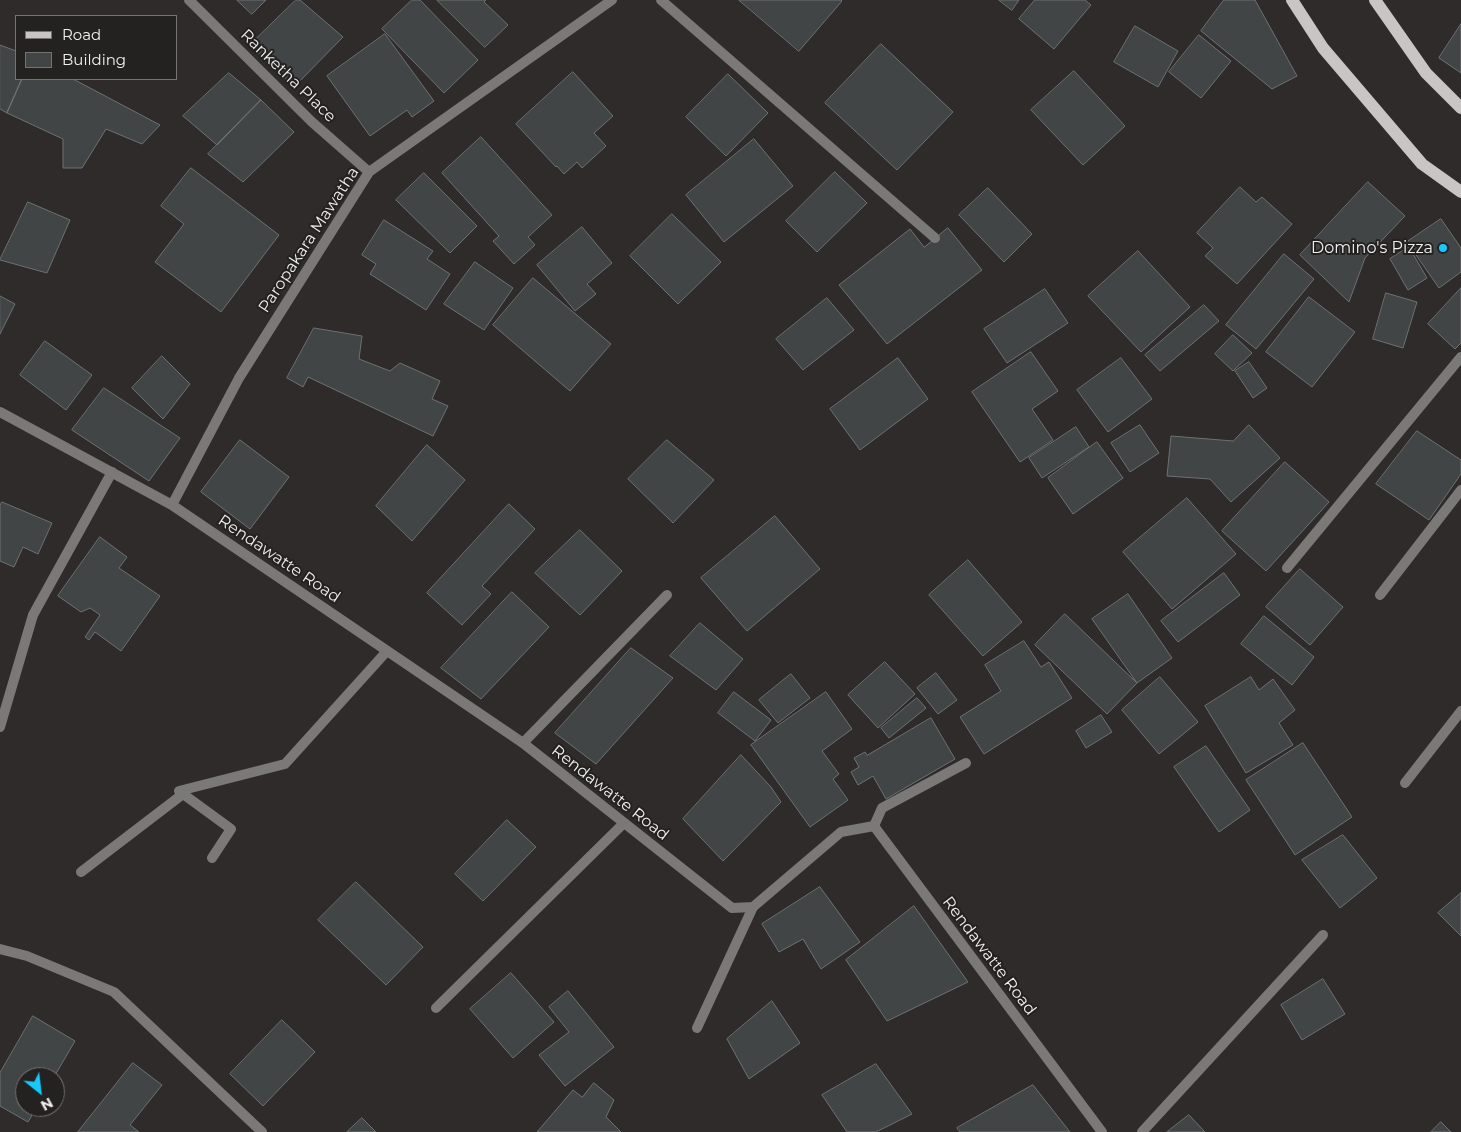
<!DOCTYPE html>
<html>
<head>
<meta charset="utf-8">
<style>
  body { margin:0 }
  #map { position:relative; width:1461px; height:1132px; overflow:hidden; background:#2e2b2a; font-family:Montserrat,sans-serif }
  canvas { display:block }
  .legend { position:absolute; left:15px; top:15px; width:162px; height:65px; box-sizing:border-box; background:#242221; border:1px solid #767473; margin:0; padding:6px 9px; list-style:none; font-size:15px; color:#f0eeee }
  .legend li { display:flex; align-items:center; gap:10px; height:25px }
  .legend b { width:25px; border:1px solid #767473 }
  .north { position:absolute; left:15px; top:1067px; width:50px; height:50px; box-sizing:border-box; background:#242221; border:1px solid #767473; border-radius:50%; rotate:151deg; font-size:14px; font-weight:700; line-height:20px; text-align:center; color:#f0eeee }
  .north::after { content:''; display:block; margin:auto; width:18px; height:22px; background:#17cafb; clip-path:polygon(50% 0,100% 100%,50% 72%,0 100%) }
</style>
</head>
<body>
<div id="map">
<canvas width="1461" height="1132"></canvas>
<ul class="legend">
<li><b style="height:6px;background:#c8c5c4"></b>Road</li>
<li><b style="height:14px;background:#424546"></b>Building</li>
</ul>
<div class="north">N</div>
</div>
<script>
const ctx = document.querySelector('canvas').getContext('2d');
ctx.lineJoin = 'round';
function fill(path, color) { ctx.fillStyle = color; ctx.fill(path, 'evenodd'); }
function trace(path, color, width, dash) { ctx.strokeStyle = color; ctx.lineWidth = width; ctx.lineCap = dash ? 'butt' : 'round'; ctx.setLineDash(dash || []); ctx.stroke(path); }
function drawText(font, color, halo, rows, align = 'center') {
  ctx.font = font + ' Montserrat,sans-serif'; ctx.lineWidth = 4; ctx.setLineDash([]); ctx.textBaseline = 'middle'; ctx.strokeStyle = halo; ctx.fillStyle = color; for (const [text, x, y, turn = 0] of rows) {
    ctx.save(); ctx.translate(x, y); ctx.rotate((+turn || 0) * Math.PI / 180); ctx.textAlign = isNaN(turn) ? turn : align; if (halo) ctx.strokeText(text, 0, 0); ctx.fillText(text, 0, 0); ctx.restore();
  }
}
const building = new Path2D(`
  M237,0H266L252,14Z
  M296,0H300L343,37L294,87L250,45Z
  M412,0H420L478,60L444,93L382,29Z
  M437,0H486L484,2L508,25L485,47Z
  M739,0H841L842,1L799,51Z
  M999,0H1019L1012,10Z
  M1035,0H1085L1091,5L1054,49L1019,19Z
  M1224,0H1255L1297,76L1272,89L1201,31Z
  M1461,24V73L1439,58Z
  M1135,26L1178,51L1158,87L1114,62Z
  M385,34L434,101L412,117L407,110L370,136L327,76Z
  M1199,35L1231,61L1201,98L1169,72Z
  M881,44L953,112L897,170L825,103Z
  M0,45L16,51V79H22L7,113L0,109Z
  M1074,71L1125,126L1083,165L1031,110Z
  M573,72L613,116L594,133L606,146L582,168L577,162L564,174L557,166L556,167L516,124Z
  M229,73L261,100L217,145L183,116Z
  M728,74L768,113L726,156L686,117Z
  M22,79H73L160,125L142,144L106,129L82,168H63V139L7,113Z
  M261,100L294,132L243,182L208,154Z
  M481,137L552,215L528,237L535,245L514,264L493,241L499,236L442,173Z
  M754,139L793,186L724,242L686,195Z
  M191,168L279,235L221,312L155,262L184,224L161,206Z
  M835,172L867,203L817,252L786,221Z
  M424,173L477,226L450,253L396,200Z
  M1368,182L1405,216L1365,258L1349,302L1300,255Z
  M1240,187L1256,202L1262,197L1292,224L1237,284L1205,256L1213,248L1197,233Z
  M988,188L1032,234L1004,262L959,215Z
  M28,202L70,220L47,273L0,260Z
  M672,214L721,262L678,304L630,256Z
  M1441,219L1461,248V272L1439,288L1407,242Z
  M384,220L433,251L427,259L450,274L426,310L370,274L376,264L362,255Z
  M582,227L612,263L587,284L596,294L575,311L537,265Z
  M948,228L982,270L887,344L839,285L910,229L924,247Z
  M1409,247L1427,278L1408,290L1390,259Z
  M1138,251L1190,307L1141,352L1088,296Z
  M1284,254L1314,279L1256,349L1226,325Z
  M475,262L513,288L484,330L444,304Z
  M533,278L611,344L570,391L493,325Z
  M1461,288V343L1455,349L1428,324Z
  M1045,289L1068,323L1007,363L984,329Z
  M1386,293L1417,302L1403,348L1373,339Z
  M0,296L15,304L0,334Z
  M1309,297L1355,332L1312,387L1266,352Z
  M827,298L854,330L803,370L776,339Z
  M1204,305L1219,321L1160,371L1145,355Z
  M314,328L362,336L359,359L390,371L400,363L440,381L432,399L448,406L433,436L308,377L303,387L287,378Z
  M1233,335L1252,353L1233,371L1215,354Z
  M45,341L92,375L66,410L20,375Z
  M1031,352L1058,391L1032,409L1053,440L1020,462L972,392Z
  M162,356L190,384L163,419L132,388Z
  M898,358L928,399L860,450L830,409Z
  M1121,358L1152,399L1108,432L1077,390Z
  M1249,362L1267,388L1253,398L1235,371Z
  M104,388L180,438L149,481L72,430Z
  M1140,425L1159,453L1130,472L1111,443Z
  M1249,425L1280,458L1231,502L1210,479L1167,476L1171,436L1233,441Z
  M1076,427L1089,447L1042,478L1029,458Z
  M1417,431L1461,460V474L1429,520L1376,484Z
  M240,440L289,477L250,529L201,492Z
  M667,440L714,480L673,523L628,479Z
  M1097,442L1123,478L1073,514L1048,478Z
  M427,445L465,480L412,541L376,506Z
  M1285,462L1329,502L1266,571L1222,531Z
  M1187,498L1236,554L1172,609L1123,552Z
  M2,502L52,523L38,554L23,547L14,567L0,561V506Z
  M509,504L535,529L482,586L491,594L462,625L427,593Z
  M775,516L820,569L747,631L701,578Z
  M580,530L622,571L580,615L535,573Z
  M100,537L127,557L119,568L160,596L121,651L95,632L89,640L85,637L100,615L90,608L81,612L58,596Z
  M968,560L1022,622L983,656L929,595Z
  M1300,569L1343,607L1310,645L1266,607Z
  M1224,573L1240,595L1178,642L1161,621Z
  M512,592L549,627L481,699L441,668Z
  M1128,594L1172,658L1137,683L1092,619Z
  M1065,614L1137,683L1107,714L1035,645Z
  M1264,616L1314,657L1292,685L1241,644Z
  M700,623L743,659L716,690L670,656Z
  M1024,641L1041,667L1049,662L1072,698L984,754L960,717L1001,691L985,665Z
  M631,648L673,678L596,764L555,733Z
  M885,662L915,694L878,728L848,695Z
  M936,673L957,700L938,714L917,688Z
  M791,674L810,698L778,723L759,700Z
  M1160,677L1198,722L1159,754L1122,710Z
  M1251,677L1259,690L1273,679L1295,710L1279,723L1293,745L1246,773L1205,706Z
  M734,692L771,720L755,741L718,713Z
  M826,692L852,729L822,751L839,774L833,779L848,800L810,827L751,745Z
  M917,698L926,708L889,738L881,728Z
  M1101,715L1112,732L1086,748L1076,731Z
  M931,718L955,759L886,799L873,776L858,785L851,772L859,767L854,758L865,752L867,755Z
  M1303,743L1352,817L1295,855L1246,780Z
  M1206,746L1250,810L1219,832L1174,767Z
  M741,755L771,787L781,802L723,861L683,819Z
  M507,820L536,847L483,901L455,874Z
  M1343,835L1377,878L1340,908L1302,860Z
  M356,882L423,947L386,985L318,920Z
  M820,887L860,942L821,969L803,939L779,952L762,924Z
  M1461,893V936L1438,913Z
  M914,906L968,982L887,1021L846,960Z
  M511,973L554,1022L513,1058L470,1009Z
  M1323,979L1345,1014L1302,1040L1281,1005Z
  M568,991L614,1047L565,1086L539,1055L569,1032L549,1007Z
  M772,1001L800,1043L749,1079L727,1039Z
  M33,1016L75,1041L54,1077H25V1107H37L28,1122L0,1106V1073Z
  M282,1020L315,1052L263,1106L230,1074Z
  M133,1063L162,1085L130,1125L139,1132H78Z
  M876,1064L912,1114L876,1132H847L822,1095Z
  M594,1083L614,1100L606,1117L621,1132H537L573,1090L582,1097Z
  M1033,1085L1070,1132H960L957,1128Z
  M1189,1115L1205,1132H1167Z
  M362,1118L376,1132H347Z
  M1441,1122L1451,1132H1431Z`);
const service = new Path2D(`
  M0,727L33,615L112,472
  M523,743L667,595
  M874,826L882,808L966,763
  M212,858L231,829L179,791L285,764L387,651
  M81,872L183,794
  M436,1008L624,823
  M697,1028L753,907`);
const minor = new Path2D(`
  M189,0L312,122L369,172
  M661,0L935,238
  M0,412L172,505L523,743L732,908L753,907L841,832L874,826L1102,1132
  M172,505L239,378L369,172L612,0
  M1287,568L1461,357
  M1380,595L1461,490
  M1405,783L1461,711
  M0,949L27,956L114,992L262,1132
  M1142,1132L1323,935`);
const primary = new Path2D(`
  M1292,0L1323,48L1422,164L1461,192
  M1375,0L1426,73L1461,108`);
const markers = [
  [1443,248,5,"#17cafb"]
];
const streetNames = [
  ["Ranketha Place",288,76,44],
  ["Paropakara Mawatha",309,240,-57],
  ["Rendawatte Road",279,559,34],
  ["Rendawatte Road",610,793,38],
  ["Rendawatte Road",989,956,53]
];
const poiNames = [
  ["Domino's Pizza",1433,248]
];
fill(building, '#424546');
trace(building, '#6e7172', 1);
trace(service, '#7a7978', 10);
trace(minor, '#7a7978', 10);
trace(primary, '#c8c5c4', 12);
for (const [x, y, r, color] of markers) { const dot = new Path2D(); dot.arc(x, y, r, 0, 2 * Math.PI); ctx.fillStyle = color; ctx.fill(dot); trace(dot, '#242221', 2); }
drawText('16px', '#f0eeee', '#242221', streetNames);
drawText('16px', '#f0eeee', '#242221', poiNames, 'right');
</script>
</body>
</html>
